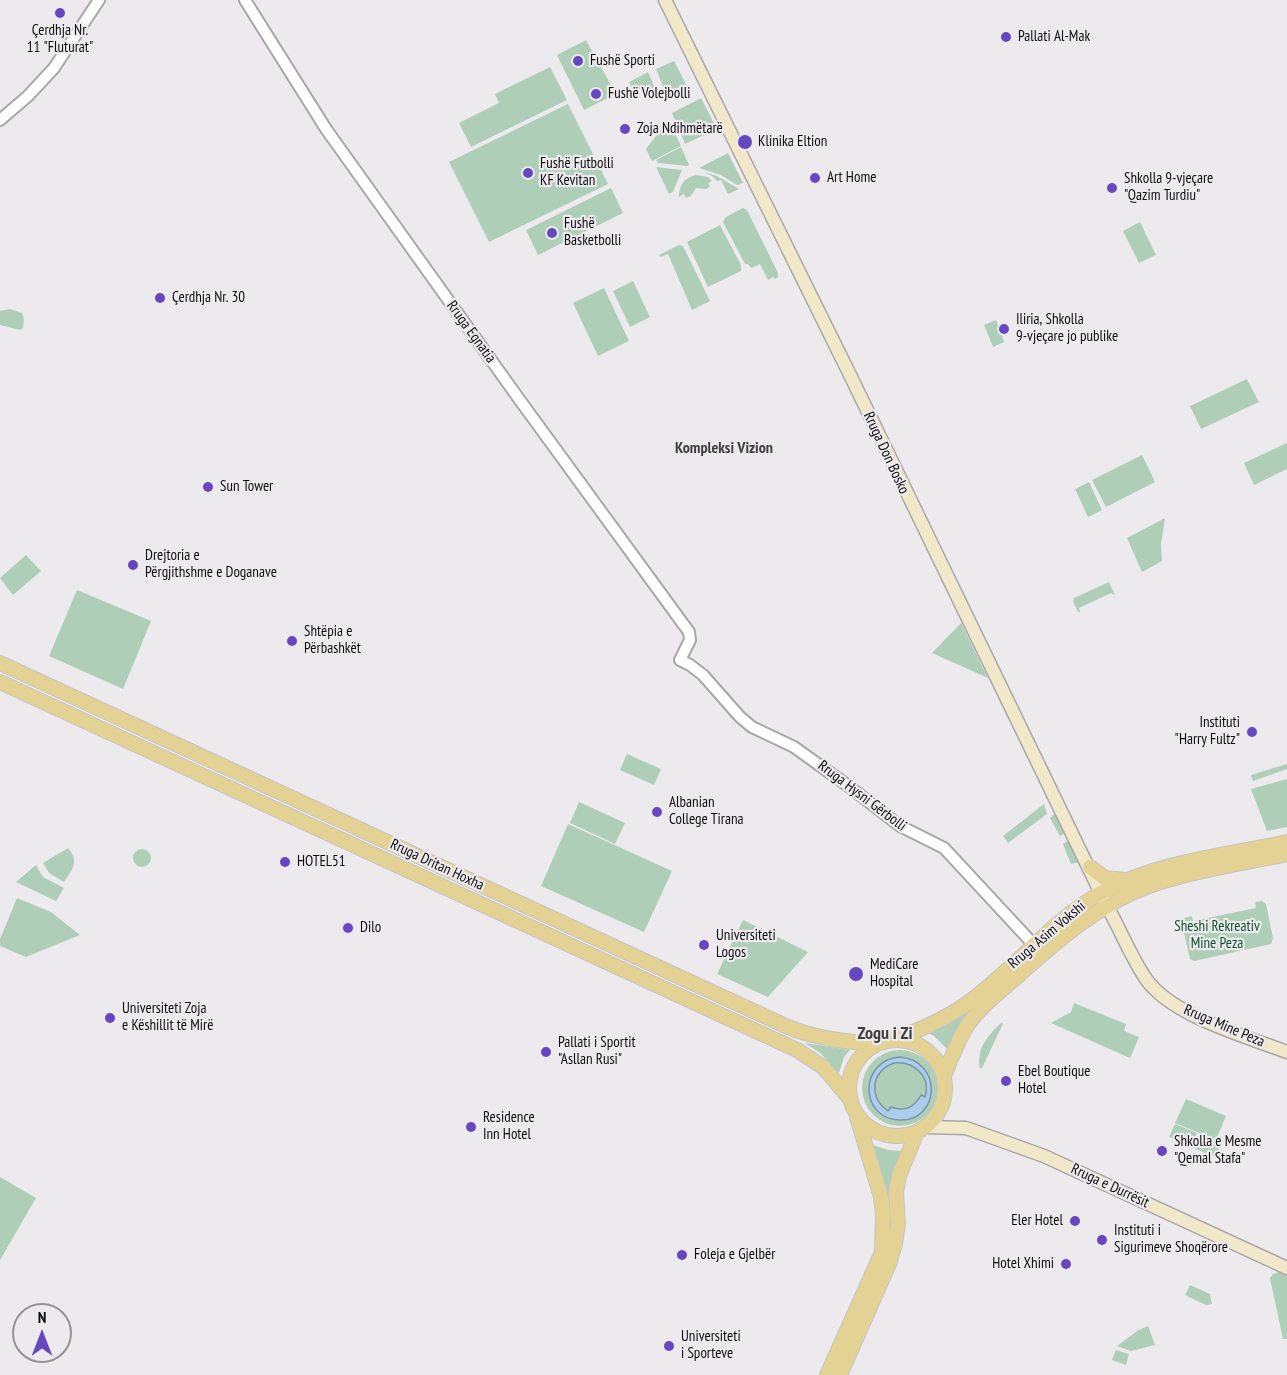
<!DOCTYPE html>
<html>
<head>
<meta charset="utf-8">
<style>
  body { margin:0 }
  #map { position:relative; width:1287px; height:1375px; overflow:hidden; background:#edeaed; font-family:"PT Sans Narrow",sans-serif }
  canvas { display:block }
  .north { position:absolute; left:12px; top:1303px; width:60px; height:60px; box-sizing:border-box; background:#edeaed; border:2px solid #949294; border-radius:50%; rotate:0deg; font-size:16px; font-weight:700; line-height:24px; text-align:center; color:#0e0d0e }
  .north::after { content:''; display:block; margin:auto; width:21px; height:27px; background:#6747c0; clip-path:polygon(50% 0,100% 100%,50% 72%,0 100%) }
</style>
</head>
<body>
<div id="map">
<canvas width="1287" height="1375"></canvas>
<div class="north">N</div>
</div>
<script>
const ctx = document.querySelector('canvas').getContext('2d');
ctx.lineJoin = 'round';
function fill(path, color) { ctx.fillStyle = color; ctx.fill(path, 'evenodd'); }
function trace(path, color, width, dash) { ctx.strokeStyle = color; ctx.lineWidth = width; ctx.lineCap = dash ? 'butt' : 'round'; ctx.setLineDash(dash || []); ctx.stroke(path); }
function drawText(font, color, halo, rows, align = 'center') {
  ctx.font = font + ' "PT Sans Narrow",sans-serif'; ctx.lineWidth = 4.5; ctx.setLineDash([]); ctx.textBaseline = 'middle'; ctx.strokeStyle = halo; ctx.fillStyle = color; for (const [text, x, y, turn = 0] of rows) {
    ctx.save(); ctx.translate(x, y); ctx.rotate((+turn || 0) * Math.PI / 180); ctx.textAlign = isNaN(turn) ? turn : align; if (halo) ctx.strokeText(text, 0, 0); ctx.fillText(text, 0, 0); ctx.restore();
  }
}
const green = new Path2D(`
  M586,40L616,94L584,110L557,55Z
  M674,61L687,86L670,96L666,94L656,69Z
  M550,67L567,100L471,147L459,123L499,103L495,94Z
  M648,72L656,90L655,94L644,93L643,89H633L629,82Z
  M701,98L717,129L685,144L672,113Z
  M568,104L608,184L489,242L449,162Z
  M667,121L670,123L681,146L652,161L646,149Z
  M681,147L689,165L688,166L658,163L656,160Z
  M728,153L743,183L737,185L721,175L699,168Z
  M656,167L682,170L673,192L669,194Z
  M703,172L717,176L739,189L728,194L721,180L717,181L712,176Z
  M696,175L708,177L712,181L708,183L710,187L706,189L696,188L691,196L686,198L684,194L679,197C679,185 684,178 696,175Z
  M611,188L623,213L538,255L526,230Z
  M743,208L747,210L778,273V277L775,279L773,277L768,280L760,264L751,268L748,264H745L723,222L726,217Z
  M1140,222L1156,255L1139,263L1123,231Z
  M720,225L741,265V271L708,287L687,242Z
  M679,245L683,246L710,301L692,310L668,254L661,257L659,255Z
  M633,281L650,317L630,327L613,291Z
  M604,288L629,341L598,356L573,303Z
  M10,309L22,313L24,320L23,328L20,330L0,325V311Z
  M996,320L1004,342L993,347L984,325Z
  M1247,379L1259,402L1201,429L1190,406Z
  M1287,443V469L1254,485L1244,463Z
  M1142,455L1155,482L1106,507L1092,480Z
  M1089,482L1102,510L1088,517L1075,489Z
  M1165,518L1161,544L1162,561L1142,572L1127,538Z
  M26,555L41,571L13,595L0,578Z
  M1109,582L1115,595L1111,593L1079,608L1080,612H1078L1073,601L1074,598Z
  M77,590L151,621L123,689L49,656Z
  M961,623L988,678L932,653Z
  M627,754L661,769L654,785L620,770Z
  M1287,764V769L1253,781L1251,775Z
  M1287,779V827L1267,831L1251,789Z
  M579,802L625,823L615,844L570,823Z
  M1044,804L1047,814L1008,843L1003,836Z
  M1055,813L1065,833L1060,836L1050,818Z
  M568,824L672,871L644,932L541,886Z
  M1069,840L1080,862L1071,864L1063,844Z
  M68,848C80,861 72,870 64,882L49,873L43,863Z
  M133 858a9 9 0 1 1 18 0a9 9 0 1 1-18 0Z
  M36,865L43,877L64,888L56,901L16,882Z
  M17,898L51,912L80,935L26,957L0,946V939Z
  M1262,901L1266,904L1273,938L1271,944L1194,961L1190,959L1182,924L1184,918L1192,916L1193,921L1256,908L1255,902Z
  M743,920L808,952L768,997L717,974Z
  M981,1003L948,1050L934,1036L926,1032L950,1022Z
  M1074,1003L1126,1024L1124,1031L1139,1037L1130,1058L1051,1023L1071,1012Z
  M1001,1023H1003L1001,1028L982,1068H980C976,1049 988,1035 1001,1023Z
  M805,1043L850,1050L844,1057L839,1073L820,1053Z
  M862 1088a38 38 0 1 1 76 0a38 38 0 1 1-76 0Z
  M1186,1099L1226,1116L1216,1140L1175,1123Z
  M1175,1124L1197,1133L1191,1147L1169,1137Z
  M1199,1134L1221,1144L1215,1157L1193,1148Z
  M873,1145L888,1150L902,1151L895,1166L888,1194Z
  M0,1177L36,1198L0,1260Z
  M1279,1272L1287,1274V1339H1283L1270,1278L1273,1274Z
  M1190,1285L1210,1294L1212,1304L1206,1305L1185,1295Z
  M1148,1326L1155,1345L1131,1351L1117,1346L1137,1331Z
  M1116,1350L1129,1354L1126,1365L1112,1360Z`);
const water = new Path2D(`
  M899,1057C944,1060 940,1122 899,1120C859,1118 859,1061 899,1057ZM894,1063C915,1061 931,1077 925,1097L921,1095C914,1108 904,1112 891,1107L888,1111C868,1097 871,1071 894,1063Z`);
const tertiary = new Path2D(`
  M245,0L326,129L519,399L689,632L690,640L680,660L690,665L703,675L740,717L752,727L794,747L847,785L900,826L944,848L1034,945
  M0,120L28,96L54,68L99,0`);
const secondary = new Path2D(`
  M665,0L853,381L1107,906C1120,929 1131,957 1146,979C1172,1016 1245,1036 1287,1052
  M926,1127L966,1128L1044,1156L1287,1268`);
const primary = new Path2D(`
  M0,663L788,1027C818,1039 847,1043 880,1043
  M0,682L797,1050L823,1067L851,1100
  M1090,867L1105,878L1125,880
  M849 1088a48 48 0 1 1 96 0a48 48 0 1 1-96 0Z
  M891,1040C918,1031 945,1020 969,1002C1011,971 1046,928 1091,899C1146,863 1223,856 1287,842
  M944,1076C951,1059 957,1042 967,1026C978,1009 996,995 1012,981C1054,944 1096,905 1149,886C1190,871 1244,863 1287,854
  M827,1375L882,1252L883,1214L881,1197L857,1117
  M840,1375L889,1264L895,1244L898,1224L896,1192L899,1176L917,1132`);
const markers = [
  [60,13,6,"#6747c0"],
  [1006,37,6,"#6747c0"],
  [578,61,6,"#6747c0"],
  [596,94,6,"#6747c0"],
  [625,129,6,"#6747c0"],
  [745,142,8,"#6747c0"],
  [528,173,6,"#6747c0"],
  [815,178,6,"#6747c0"],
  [1112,188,6,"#6747c0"],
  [552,233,6,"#6747c0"],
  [160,298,6,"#6747c0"],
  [1004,329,6,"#6747c0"],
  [208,487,6,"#6747c0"],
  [133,565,6,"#6747c0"],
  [292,641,6,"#6747c0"],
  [1252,732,6,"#6747c0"],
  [657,812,6,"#6747c0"],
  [285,862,6,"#6747c0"],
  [348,928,6,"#6747c0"],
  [704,945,6,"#6747c0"],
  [856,974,8,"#6747c0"],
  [110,1018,6,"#6747c0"],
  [546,1052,6,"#6747c0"],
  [1006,1081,6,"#6747c0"],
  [471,1127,6,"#6747c0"],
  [1162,1151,6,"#6747c0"],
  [1075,1221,6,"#6747c0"],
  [1102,1240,6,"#6747c0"],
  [682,1255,6,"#6747c0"],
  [1066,1264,6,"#6747c0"],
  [669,1346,6,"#6747c0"]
];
const poiNames = [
  ["Çerdhja Nr.",60,31,"center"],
  ["11 \"Fluturat\"",60,48,"center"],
  ["Pallati Al-Mak",1018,37],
  ["Fushë Sporti",590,61],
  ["Fushë Volejbolli",608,94],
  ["Zoja Ndihmëtarë",637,129],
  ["Klinika Eltion",758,142],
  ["Fushë Futbolli",540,164],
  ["KF Kevitan",540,181],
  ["Art Home",827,178],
  ["Shkolla 9-vjeçare",1124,179],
  ["\"Qazim Turdiu\"",1124,196],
  ["Fushë",564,224],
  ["Basketbolli",564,241],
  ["Çerdhja Nr. 30",172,298],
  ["Iliria, Shkolla",1016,320],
  ["9-vjeçare jo publike",1016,337],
  ["Sun Tower",220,487],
  ["Drejtoria e",145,556],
  ["Përgjithshme e Doganave",145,573],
  ["Shtëpia e",304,632],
  ["Përbashkët",304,649],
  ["Instituti",1240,723,"right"],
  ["\"Harry Fultz\"",1240,740,"right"],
  ["Albanian",669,803],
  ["College Tirana",669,820],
  ["HOTEL51",297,862],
  ["Dilo",360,928],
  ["Universiteti",716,936],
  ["Logos",716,953],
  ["MediCare",870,965],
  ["Hospital",870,982],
  ["Universiteti Zoja",122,1009],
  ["e Këshillit të Mirë",122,1026],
  ["Pallati i Sportit",558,1043],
  ["\"Asllan Rusi\"",558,1060],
  ["Ebel Boutique",1018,1072],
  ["Hotel",1018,1089],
  ["Residence",483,1118],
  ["Inn Hotel",483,1135],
  ["Shkolla e Mesme",1174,1142],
  ["\"Qemal Stafa\"",1174,1159],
  ["Eler Hotel",1063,1221,"right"],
  ["Instituti i",1114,1231],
  ["Sigurimeve Shoqërore",1114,1248],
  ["Foleja e Gjelbër",694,1255],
  ["Hotel Xhimi",1054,1264,"right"],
  ["Universiteti",681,1337],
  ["i Sporteve",681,1354]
];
const streetNames = [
  ["Rruga Egnatia",471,332,54],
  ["Rruga Don Bosko",886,453,65],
  ["Rruga Hysni Gërbolli",862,796,37],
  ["Rruga Dritan Hoxha",437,865,25],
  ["Rruga Asim Vokshi",1047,935,-40],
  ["Rruga Mine Peza",1224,1026,23],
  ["Rruga e Durrësit",1110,1186,25]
];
const parkNames = [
  ["Sheshi Rekreativ",1217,927],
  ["Mine Peza",1217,944]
];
const neighbourhoodNames = [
  ["Kompleksi Vizion",724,448]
];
const quarterNames = [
  ["Zogu i Zi",885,1034]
];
fill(green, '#afceb8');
fill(water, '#abceed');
trace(water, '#7c94aa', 1.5);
trace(tertiary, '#a9a6a9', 14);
trace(secondary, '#a9a6a9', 15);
trace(primary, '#c5c5c5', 16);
trace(tertiary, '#fff', 10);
trace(secondary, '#f1e8c9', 12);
trace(primary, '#e3d293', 14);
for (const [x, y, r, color] of markers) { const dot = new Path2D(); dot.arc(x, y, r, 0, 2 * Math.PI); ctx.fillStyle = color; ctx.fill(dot); trace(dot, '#edeaed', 2); }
drawText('15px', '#0e0d0e', '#edeaed', poiNames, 'left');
drawText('15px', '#0e0d0e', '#edeaed', streetNames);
drawText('15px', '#0f512e', '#edeaed', parkNames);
drawText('bold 16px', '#423f42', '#edeaed', neighbourhoodNames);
drawText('bold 18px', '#423f42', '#edeaed', quarterNames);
</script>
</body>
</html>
